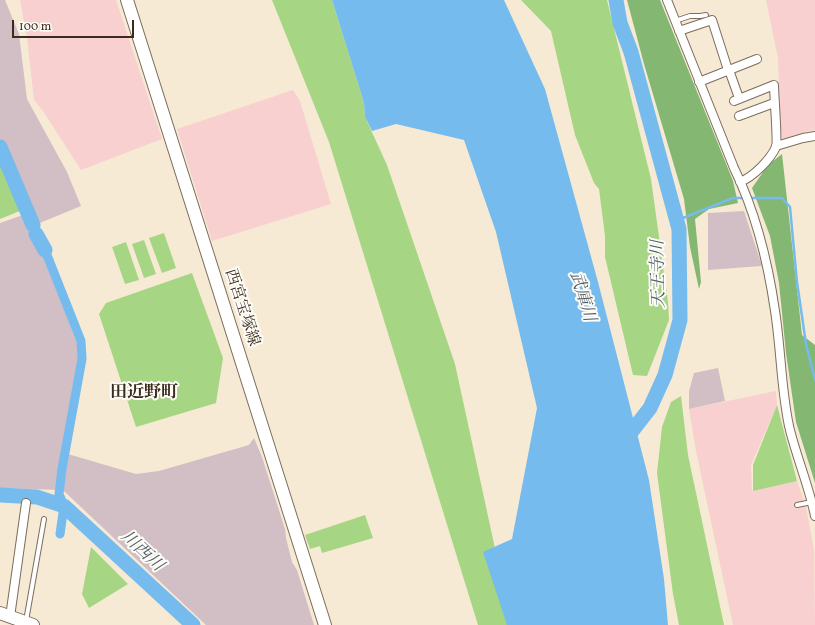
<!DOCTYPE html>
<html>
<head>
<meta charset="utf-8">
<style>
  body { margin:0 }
  #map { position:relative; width:815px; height:625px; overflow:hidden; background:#f6ead4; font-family:Vollkorn,serif }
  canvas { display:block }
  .scale { position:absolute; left:12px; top:20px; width:122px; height:18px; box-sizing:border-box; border:2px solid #3b2a1e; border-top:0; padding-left:5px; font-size:12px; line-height:14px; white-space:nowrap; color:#3b2a1e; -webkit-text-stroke:3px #fdfcf7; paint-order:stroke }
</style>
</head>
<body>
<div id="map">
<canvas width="815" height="625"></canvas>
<div class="scale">100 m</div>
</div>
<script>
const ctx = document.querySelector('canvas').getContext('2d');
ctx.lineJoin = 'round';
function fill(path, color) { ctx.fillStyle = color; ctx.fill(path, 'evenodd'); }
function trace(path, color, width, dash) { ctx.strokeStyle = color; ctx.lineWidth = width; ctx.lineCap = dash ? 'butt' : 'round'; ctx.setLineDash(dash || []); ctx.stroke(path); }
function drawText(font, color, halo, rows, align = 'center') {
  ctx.font = font + ' Vollkorn,"Noto Serif JP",serif'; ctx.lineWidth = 4; ctx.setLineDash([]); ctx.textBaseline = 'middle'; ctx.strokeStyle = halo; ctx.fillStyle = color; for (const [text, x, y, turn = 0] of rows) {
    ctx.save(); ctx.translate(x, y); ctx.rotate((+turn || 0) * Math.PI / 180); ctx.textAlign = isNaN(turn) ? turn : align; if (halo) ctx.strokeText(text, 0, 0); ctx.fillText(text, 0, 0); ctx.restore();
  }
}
const built = new Path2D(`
  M20,0H116L162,139L81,170L43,111L34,100L27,38Z
  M766,0H815V130L808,131L784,140L781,138L778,58Z
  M293,90L300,101L331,204L212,241L177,129Z
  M776,391L777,405L751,465L752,491L797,481L806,507L814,550L815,625H733L696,451L689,409Z`);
const industrial = new Path2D(`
  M0,0H5L19,34L27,99L67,172L81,206L35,225L11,169L5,171L0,159Z
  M744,211L762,266L708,270V213Z
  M23,215L35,235L80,351L61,452L136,474L159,471L249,445L254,438L262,457L285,529L286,538L292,562L297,570L314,625H206L65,492L61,490L0,488V223Z
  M718,368L725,401L689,409V391L694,373Z`);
const green = new Path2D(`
  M272,0H332L364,103L365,117L387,165L455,364L496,553L517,625H478L329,142Z
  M521,0H607L651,179L668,302L669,320L647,376L633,375L605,257V236L599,189L594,183L575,135L551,31Z
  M0,164L20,211L0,219Z
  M164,233L176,268L162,273L149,238Z
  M144,240L156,274L144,278L132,244Z
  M126,242L139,280L125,284L112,247Z
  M192,273L223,358L216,403L136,427L99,314L106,303Z
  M681,396L688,455L724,625H679L673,594L657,473L662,427L671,402Z
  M777,405L797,481L753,491V465Z
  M365,515L373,538L322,553L320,546L310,549L305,535Z
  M91,547L128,584L89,608L82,594Z`);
const forest = new Path2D(`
  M627,0H660L733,181L738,203L709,209L695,219L701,282L699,289L690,247L684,199L644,64Z
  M782,154L802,335L815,345V483L796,422L786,353L779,283L770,236L752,188L768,165Z`);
const water = new Path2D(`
  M332,0H504L545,89L598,282L649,480L664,579L668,625H507L483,552L512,539L537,408L496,232L464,140L396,124L372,131L365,117L364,103Z`);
const stream = new Path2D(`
  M678,220L733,198H782L790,207L797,282L806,344L815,380`);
const canal = new Path2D(`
  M45,250L81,341L82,359L62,469L59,494L64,506L60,534`);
const river = new Path2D(`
  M616,0L620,23L631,52L679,229L680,320L665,375L650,408L622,444
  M0,147L33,225
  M36,234L45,250
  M0,495L37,497L64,506L193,625`);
const lane = new Path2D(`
  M675,21L690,16H700L706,15
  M797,505L812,502
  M26,621L44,519`);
const street = new Path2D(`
  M667,0L734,168C756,213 768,262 775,311C781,349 781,388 789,426C796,456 809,486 815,516
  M679,31L712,20L728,70
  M729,70L739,98
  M699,82L757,59
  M734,101L774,85C774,95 778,142 776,147C770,160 753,177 740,182
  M739,116L774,103
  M776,146L803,138L815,136
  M10,617L26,503`);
const secondary = new Path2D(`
  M127,0L325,625
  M0,613L33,625`);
const streetNames = [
  ["西宮宝塚線",241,308,72]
];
const waterNames = [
  ["天王寺川",660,274,-91],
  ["武庫川",581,297,73],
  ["川西川",141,552,43]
];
const neighbourhoodNames = [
  ["田近野町",144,394]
];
fill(built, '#f7d0cf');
fill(industrial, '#d2bec5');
fill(green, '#a6d683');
fill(forest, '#84b771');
fill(water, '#76bbed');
trace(stream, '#76bbed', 2.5);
trace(canal, '#76bbed', 9);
trace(river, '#76bbed', 15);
trace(lane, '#7c6d5e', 6);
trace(street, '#7c6d5e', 10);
trace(secondary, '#7c6d5e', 14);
trace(lane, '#fff', 4);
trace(street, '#fff', 8);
trace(secondary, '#fff', 12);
drawText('16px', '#3b2a1e', '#fdfcf7', streetNames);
drawText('italic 17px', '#505d66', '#fdfcf7', waterNames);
drawText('bold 17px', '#3b2a1e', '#fdfcf7', neighbourhoodNames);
</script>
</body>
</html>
